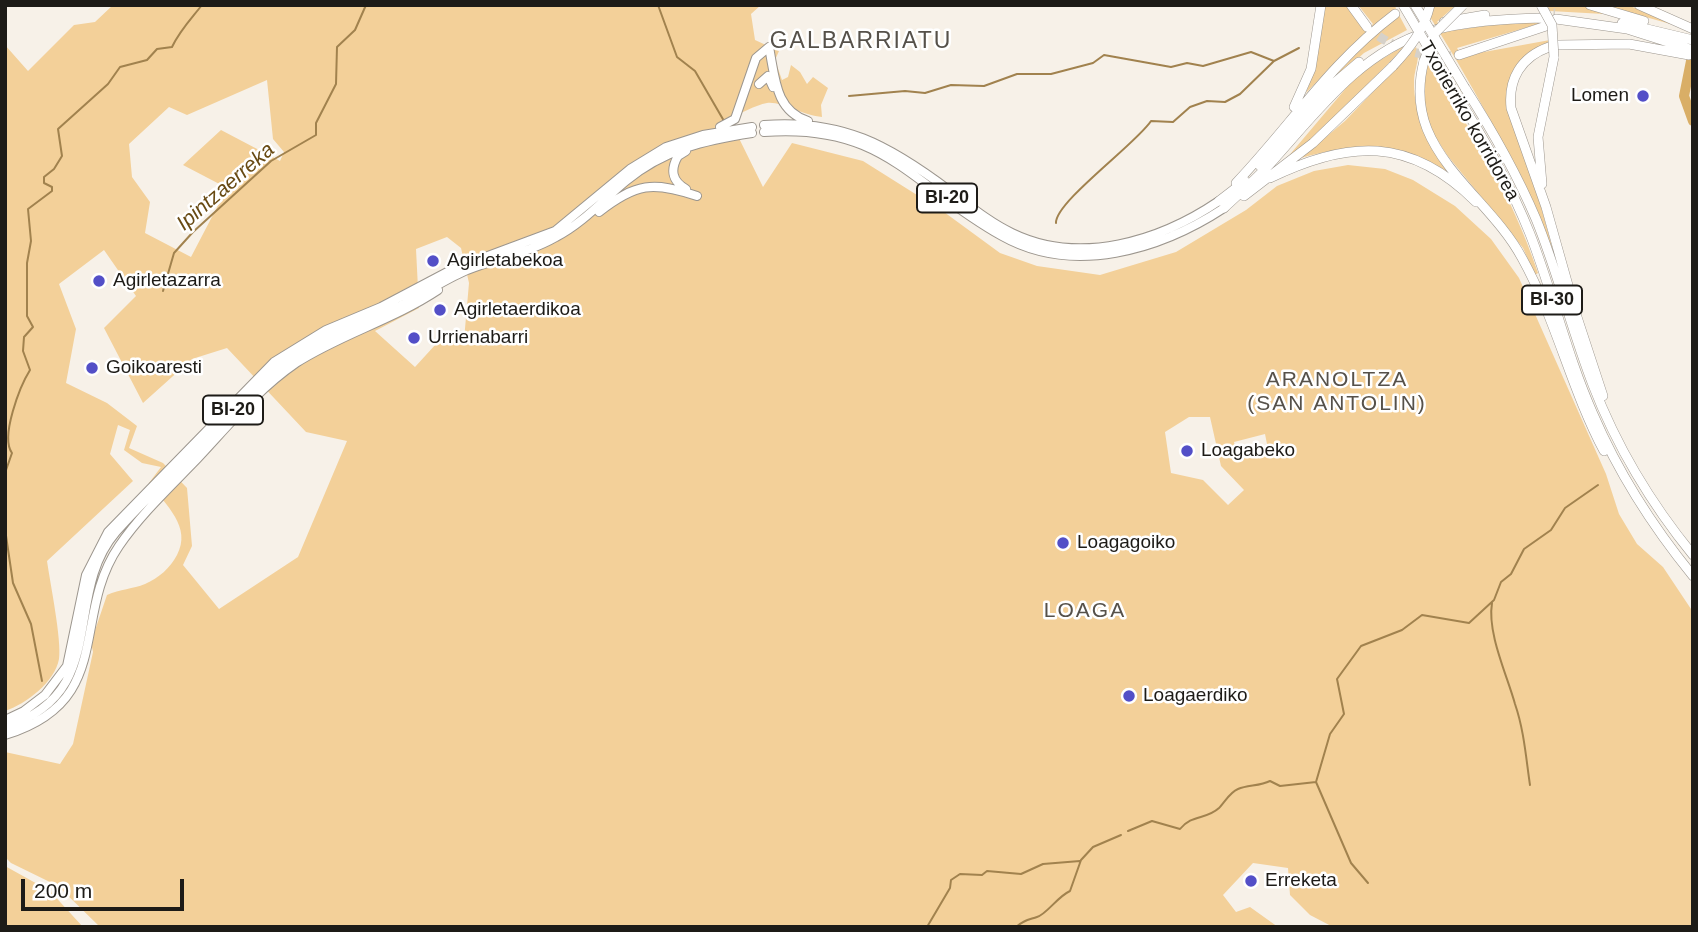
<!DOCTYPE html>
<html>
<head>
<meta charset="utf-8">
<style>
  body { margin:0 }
  #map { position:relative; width:1698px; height:932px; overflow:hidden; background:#f7f1e8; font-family:Arial,sans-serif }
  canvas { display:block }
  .frame { position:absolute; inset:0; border:7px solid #1d1b17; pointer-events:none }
  .scale { position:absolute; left:21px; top:879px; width:163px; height:32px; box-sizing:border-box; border:4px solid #1d1b17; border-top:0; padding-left:9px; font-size:21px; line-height:24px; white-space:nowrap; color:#1d1b17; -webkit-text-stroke:5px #fff; paint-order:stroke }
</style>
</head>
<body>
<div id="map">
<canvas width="1698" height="932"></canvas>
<div class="frame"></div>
<div class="scale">200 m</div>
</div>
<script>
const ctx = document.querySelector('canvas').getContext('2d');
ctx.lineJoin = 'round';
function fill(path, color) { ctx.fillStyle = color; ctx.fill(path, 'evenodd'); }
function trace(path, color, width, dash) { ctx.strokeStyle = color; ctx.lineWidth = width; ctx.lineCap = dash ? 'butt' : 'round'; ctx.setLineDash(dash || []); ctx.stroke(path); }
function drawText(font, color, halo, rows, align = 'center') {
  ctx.font = font + ' Arial,sans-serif'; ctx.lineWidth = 5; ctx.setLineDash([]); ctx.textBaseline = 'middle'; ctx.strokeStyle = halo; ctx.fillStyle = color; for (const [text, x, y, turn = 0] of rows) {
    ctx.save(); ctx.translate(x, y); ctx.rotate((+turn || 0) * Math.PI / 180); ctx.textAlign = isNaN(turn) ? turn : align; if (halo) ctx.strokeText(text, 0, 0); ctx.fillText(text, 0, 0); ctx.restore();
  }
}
const green = new Path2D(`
  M113,5H761L751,14L755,40L779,51L775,60L782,80L788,77L791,65L800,72L807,84L813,77L828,88L821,105L822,117C804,116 781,101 767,103C755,105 741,114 729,118L763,187L792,143L863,161L944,212L1000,253L1037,266L1100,275L1176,252L1246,210L1277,186L1314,171L1348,165L1385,169L1413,180L1455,206L1491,239L1519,278L1606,474L1619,514L1637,544L1663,567L1693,612V927H1333L1310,915L1290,895L1288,868L1253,863L1223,895L1236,912L1250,907L1278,927H100L58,886L11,863L5,857V752L60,764L73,744L93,652L91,642L107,595C120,589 133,589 145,584C159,578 170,568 177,555C192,527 166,505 149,483L161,467L142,463L124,450L130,430L118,425L110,454L133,481L47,561C50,582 62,641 59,659C55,682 26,704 5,711V45L28,71L74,25L95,22ZM267,80L273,139L284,152L280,161L221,130L183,165L227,188L191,257L145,233L150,202L132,177L129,144L169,107L187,115ZM447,237L461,248L469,283L464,340L436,344L415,367L375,331L419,308L416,249ZM104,250L136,296L104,328L143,403L192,359L227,348L306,432L347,441L298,557L219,609L183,565L192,546L187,488L163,463L129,448L137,426L107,403L66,383L76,329L59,284ZM1189,417H1210L1221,466L1244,490L1228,505L1203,480L1171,473L1165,432ZM1265,434L1268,449L1238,457L1234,442Z
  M1325,5H1347L1365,31L1373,24L1358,5H1395L1396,9L1351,46L1306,93L1316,64Z
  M1434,5H1456L1437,22L1449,31L1511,22H1545L1457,48L1462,56L1550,40V45L1519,64L1509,114L1534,181L1557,265C1523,177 1480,97 1430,17Z
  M1547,5H1584L1604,14L1550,11Z
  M1603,5H1628L1674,25Z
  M1399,15L1407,30L1364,53L1315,97L1347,58Z
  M1408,43L1330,124L1281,165L1358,74Z
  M1416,47C1421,57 1415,67 1414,79C1413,121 1433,150 1459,181C1392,151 1376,137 1301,158L1345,121Z
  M1426,62C1474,134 1510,190 1538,273L1535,275L1523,248L1447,155L1431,130L1422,96Z
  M5,866L50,891L83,927H5Z`);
const stream = new Path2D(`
  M391,5H411
  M414,5H420
  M658,5L677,57L695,71L724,121
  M849,96L905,91L925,93L951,85L984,86L1017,74H1051L1093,63L1104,55L1171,67L1187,63L1203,66L1251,52L1274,61
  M1056,223C1055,202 1137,143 1151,121L1173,122L1190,107L1207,101L1225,102L1240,94L1274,61L1299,48
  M163,291L174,253L193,232L271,161L316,135V123L336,84L337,47L355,30L366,5
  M5,473L12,453C0,437 20,386 30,370L23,351L24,337L33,327L27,316V263L31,241L28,209L52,191V187L44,183V177L54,169L62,156L58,129L108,84L120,67L147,60L157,49L172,47C180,30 191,19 202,5
  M5,529L13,583L31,624L42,681
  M1492,603C1487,633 1507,675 1515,704C1524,730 1526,758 1530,785
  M1316,782L1351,863L1368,883
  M1128,831L1152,821L1180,829C1192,814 1206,820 1219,808C1224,803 1230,792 1238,789C1248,785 1260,786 1270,781L1280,786L1316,782L1330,734L1344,714L1337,679L1361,646L1402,630L1422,615L1469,623L1494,600L1501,582L1511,574L1524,549L1551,530L1565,508L1598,485
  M927,927L950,888L951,880L960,874L982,875L987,871L1021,874L1043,864L1080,861
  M1016,927C1024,920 1028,920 1037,917C1047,914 1057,897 1070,891L1081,860L1093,847L1121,835`);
const river = new Path2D(`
  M1693,51L1684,96L1693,121`);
const motorwayTunnel = new Path2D(`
  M1540,12L1555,13
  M1368,28C1394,50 1425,59 1459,55`);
const primary = new Path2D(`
  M759,84L768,76L773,87
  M764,125C842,119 889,145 950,191C970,206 989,222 1012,233C1080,266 1160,241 1219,201
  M720,127L735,119L756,58L769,47C775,77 775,111 808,121
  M764,132C885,123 910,185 1002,236C1073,276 1160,250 1224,208
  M686,189C672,181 670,170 678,156L686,151
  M599,212C636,183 653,181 697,196
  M5,720L24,711L45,695L67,666L86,575L108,532L274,362L326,330L381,307L453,269L555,231L630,169L666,147L703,135L752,127
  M5,727C112,693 61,596 116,532C137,508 160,486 182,464C221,423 257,378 306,349C332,334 361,325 388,312C415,300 439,282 467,270C497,258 528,253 556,237C583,223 603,200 626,181C663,150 705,140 752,133
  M5,735C116,701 70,618 119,546C140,515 170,487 197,459C228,426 258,389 296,363C341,334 393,320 438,290`);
const motorway = new Path2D(`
  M1351,5L1367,27
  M1590,5L1644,21
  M1639,5L1693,29
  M1556,19L1627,29L1693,50
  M1444,22L1485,15
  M1622,23L1693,40
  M1559,45L1629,44L1689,55
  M1549,47C1521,57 1508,79 1511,108L1546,207L1577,317L1603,396
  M1459,55L1546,26
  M1424,61C1418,84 1418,106 1427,129C1447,178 1497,211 1522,258C1556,319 1571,389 1604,451
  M1465,88C1492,130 1516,172 1536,219C1558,273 1572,331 1593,385C1616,445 1652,505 1693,555
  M1455,93C1484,138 1510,184 1530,234C1553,293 1567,356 1593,414C1618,472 1653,527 1693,576
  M1294,107L1311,69L1321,5
  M1260,166L1326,90L1359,62
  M1270,178C1348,140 1410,136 1476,202
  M1236,183C1292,124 1329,64 1395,14
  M1542,184L1538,137L1554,57
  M1244,196L1313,143L1393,66
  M1219,201L1245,181
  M1224,208C1242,191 1261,175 1277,156C1320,108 1362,52 1427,32C1464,21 1505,19 1543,18`);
const motorwayBridge = new Path2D(`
  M1403,5L1455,93
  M1415,5L1465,88
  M1541,5L1552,25L1554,57
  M1424,61L1434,34L1463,5
  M1393,66C1410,48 1424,30 1430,5`);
const markers = [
  [1643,96,7,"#534fc7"],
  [433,261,7,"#534fc7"],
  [99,281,7,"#534fc7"],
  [440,310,7,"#534fc7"],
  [414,338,7,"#534fc7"],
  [92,368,7,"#534fc7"],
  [1187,451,7,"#534fc7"],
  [1063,543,7,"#534fc7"],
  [1129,696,7,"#534fc7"],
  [1251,881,7,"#534fc7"]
];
const shields = [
  [947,198,60],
  [1552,300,60],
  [233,410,60]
];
const shieldNames = [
  ["BI-20",947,198],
  ["BI-30",1552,300],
  ["BI-20",233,410]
];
const poiNames = [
  ["Lomen",1629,96,"right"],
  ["Agirletabekoa",447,261],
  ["Agirletazarra",113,281],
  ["Agirletaerdikoa",454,310],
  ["Urrienabarri",428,338],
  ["Goikoaresti",106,368],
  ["Loagabeko",1201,451],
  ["Loagagoiko",1077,543],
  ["Loagaerdiko",1143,696],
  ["Erreketa",1265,881]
];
const streetNames = [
  ["Txorierriko korridorea",1469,121,60]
];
const waterNames = [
  ["Ipintzaerreka",226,187,-41]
];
const neighbourhoodNames = [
  ["ARANOLTZA",1337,380],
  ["(SAN ANTOLIN)",1337,404],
  ["LOAGA",1085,611]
];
const quarterNames = [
  ["GALBARRIATU",861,42]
];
fill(green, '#f3d099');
trace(stream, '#a1824e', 2);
trace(river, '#d9ae66', 10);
trace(motorwayTunnel, '#d6d1c9', 9, [9, 4.5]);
trace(primary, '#9c968e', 10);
trace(motorway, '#9c968e', 10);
trace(primary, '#fff', 8);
trace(motorway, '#fff', 9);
trace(motorwayBridge, '#9c968e', 10, []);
trace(motorwayBridge, '#fff', 9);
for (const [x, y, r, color] of markers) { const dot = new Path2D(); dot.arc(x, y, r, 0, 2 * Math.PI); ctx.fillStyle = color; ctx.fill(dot); trace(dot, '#fff', 2.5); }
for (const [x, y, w] of shields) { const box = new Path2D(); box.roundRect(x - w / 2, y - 14.5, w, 29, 5); ctx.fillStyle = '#fff'; ctx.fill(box); trace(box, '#1d1b17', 2); }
drawText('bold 18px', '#1d1b17', null, shieldNames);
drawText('19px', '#1d1b17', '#fff', poiNames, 'left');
drawText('19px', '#1d1b17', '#fff', streetNames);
drawText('italic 21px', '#684a13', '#fff', waterNames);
ctx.letterSpacing = '2px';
drawText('21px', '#56514a', '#fff', neighbourhoodNames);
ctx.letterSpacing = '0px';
ctx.letterSpacing = '2px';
drawText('23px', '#56514a', '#fff', quarterNames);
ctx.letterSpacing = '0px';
</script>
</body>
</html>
